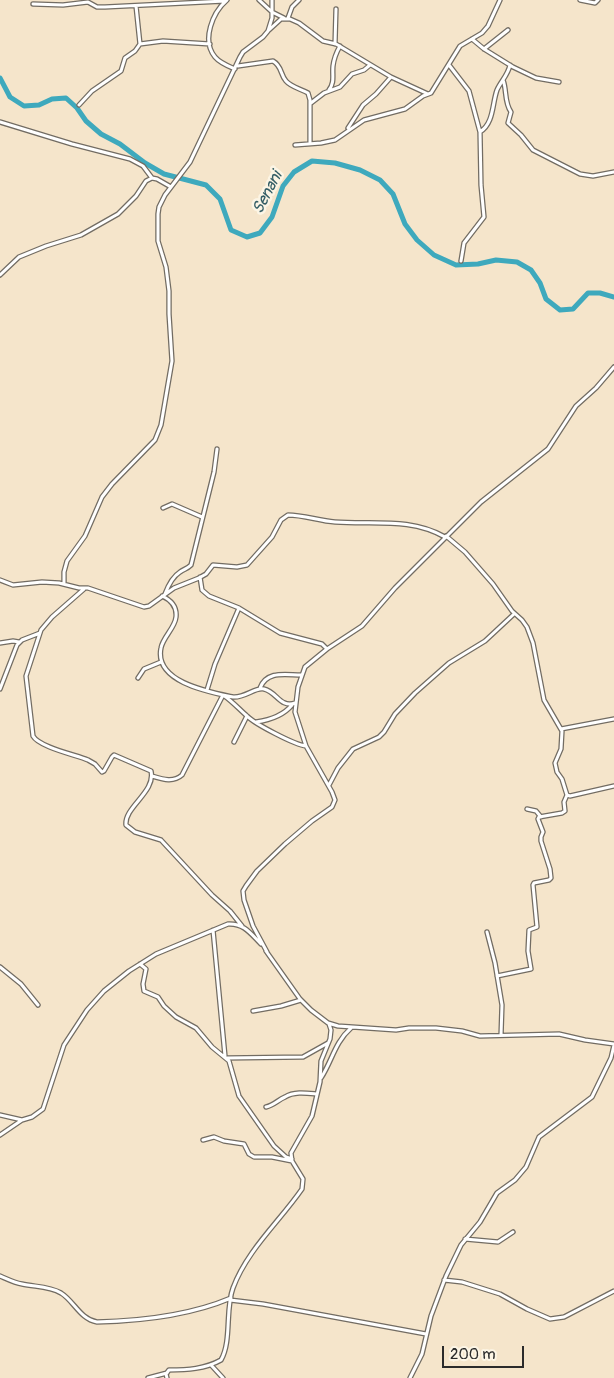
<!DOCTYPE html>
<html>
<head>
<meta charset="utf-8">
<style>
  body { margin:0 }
  #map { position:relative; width:614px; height:1378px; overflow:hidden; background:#f5e5cb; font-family:Pangolin,sans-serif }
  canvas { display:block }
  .scale { position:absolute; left:442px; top:1346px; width:82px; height:22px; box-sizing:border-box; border:2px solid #2b2b2b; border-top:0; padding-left:6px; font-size:15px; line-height:18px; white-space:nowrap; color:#2b2b2b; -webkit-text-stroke:4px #fcf5e5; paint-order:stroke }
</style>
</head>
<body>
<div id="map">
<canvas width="614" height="1378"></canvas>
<div class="scale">200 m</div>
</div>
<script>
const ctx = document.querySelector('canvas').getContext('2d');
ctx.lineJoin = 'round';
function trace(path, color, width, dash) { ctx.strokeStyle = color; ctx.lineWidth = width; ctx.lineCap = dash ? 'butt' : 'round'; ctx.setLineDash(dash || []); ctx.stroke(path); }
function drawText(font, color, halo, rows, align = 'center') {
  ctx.font = font + ' Pangolin,sans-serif'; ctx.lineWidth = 5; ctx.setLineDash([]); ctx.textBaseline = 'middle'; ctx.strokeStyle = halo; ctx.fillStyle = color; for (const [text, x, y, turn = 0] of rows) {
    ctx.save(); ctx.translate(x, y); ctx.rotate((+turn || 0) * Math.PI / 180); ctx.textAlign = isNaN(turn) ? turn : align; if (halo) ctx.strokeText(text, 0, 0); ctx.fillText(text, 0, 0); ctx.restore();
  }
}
const river = new Path2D(`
  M0,78L10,97L24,106L39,105L52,99L66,98L77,108L86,121L101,134L120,144L145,163L164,174L206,185L220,199L231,230L247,237L260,233L272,217L283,186L294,172L312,161L335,163L360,170L380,180L393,194L405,224L417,240L434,255L456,265L478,264L496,260L517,262L531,270L540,283L546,299L560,310L573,309L588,293H600L614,297`);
const minor = new Path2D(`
  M227,0C213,12 201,40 215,57C220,63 228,66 235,69
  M259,0L272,12L284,18
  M580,0L595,3L598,0
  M33,4L63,5L88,2L97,7H105L225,1
  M136,6L140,44
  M288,18L292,7L299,0
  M269,30L281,19H290L299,23L323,41L336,44L391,77L428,94
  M472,39L484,49L513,67L536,78L559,82
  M335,44L336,9
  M484,49L508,30
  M449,65L469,91L480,132L481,185L484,217L464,243L461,261
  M238,66L273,61C282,66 280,74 286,81C291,87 301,89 308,93L310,100V144
  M503,80C507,90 504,102 511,112L508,123L521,135L533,150L580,174L593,176L614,172
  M329,90C335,82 332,75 333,66C334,58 336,53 340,46
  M311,103L324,93L340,87L352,74L364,70L370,65
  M79,105L92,91L121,71L125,58L135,51L140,44L163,41L210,44
  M0,122L72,144L130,159L143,166L152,178
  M348,128L363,105L376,94L391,77
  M480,132C494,123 492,104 497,90C501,81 508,75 510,65
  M295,145L321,143L335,140L364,120L405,109L423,96L431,93L460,46L482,33L488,26L500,0
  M0,275L19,257L46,246L81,235L118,214L136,196L146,181L152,178L157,179L171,187
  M163,508L172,504L202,517
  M446,536L465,552L493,584L512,611L522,620L527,627L533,643L544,700L562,731L561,749L555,763L557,772L562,779L567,795L570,796L614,786
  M200,577L202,590L209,596L239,608L280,633L322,644L327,649
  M0,580L13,585L42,582L59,583L79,588H88L144,607L149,606L174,588L199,578L206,574L213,565L237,567L247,565L272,537L281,520L288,515C304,515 319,521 335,522C373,525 410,517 445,537
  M64,584V572L67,561L85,536L102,497L112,484L155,440L161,425L172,361L169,314V291L166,267L158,241V214L159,207L165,195L190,162L240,57L243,52L263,37L268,31L272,18V0
  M84,589L52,617L41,630L26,676L33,736C39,747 76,755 88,760L95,764L102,772L104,771L112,757L114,755L151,771C156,792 124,807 126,825L135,832L161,840L212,895L230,911L242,926
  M165,594C168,586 172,577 180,572C184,569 187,569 191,565L214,472L217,449
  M162,596C171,600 177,607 176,617C175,628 163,637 161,648C154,682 209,692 233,697C245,698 255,687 264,689C277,692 280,708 295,703
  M0,643L13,641L19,642
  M138,678L144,669L161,662
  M260,688C267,670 286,675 301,675
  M0,689L17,645L22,640L40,633
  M207,690L215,664L239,608
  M256,722C270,720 283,716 292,705
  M561,729L614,719
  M234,742L247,716
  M152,776C162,779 173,783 182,775L223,695C232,701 239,709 247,716C255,724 295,745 306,746
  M329,785L338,768L353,749L379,737L384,732L395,714L415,693L449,663L485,641L514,614
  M527,809L536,811L541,817
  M213,930L225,1056
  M487,932L495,963L502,1005L501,1035
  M266,951L300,999L311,1010L328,1023L338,1026L396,1030L409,1028H436L462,1031L480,1036L559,1034L585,1040L614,1044
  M267,952L253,926L244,900L243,891L246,886L257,871L285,844L312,821L332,807L335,800L332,792L306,746L295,712L298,687L305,667L327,649L362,626L395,588L481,502L548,449L576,406L596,388L614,367
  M140,964L146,969L143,984L144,991L158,997L164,1006L176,1017L196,1028L212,1047L229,1061L239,1096L274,1146L286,1157L292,1159
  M0,967L21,984L38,1005
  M497,976L531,969L528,951L529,930L537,927L533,885L534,883L549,880L551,878L550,869L541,841V837L543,832L538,819L539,817L562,813L565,811L564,802L567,795
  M253,1011L281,1006L301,1000
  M227,1058L303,1057L328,1043
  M321,1078C332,1061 335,1042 351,1028
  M266,1107C274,1105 278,1100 285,1097C294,1091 307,1093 317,1094
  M0,1115L22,1120
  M0,1135L22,1120L32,1117L43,1109L64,1045L87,1010L104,991L129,971L156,954L228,924C244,923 251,934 261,944
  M203,1140L214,1137L224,1141L244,1144L249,1154L254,1157H272L292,1161
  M465,1239L498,1242L513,1232
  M0,1276C7,1279 15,1283 22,1284C35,1287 49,1286 61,1293C74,1301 80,1319 97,1322C140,1321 191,1315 231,1298
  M444,1280L462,1282L500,1294L527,1309L550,1319L564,1317L614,1291
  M230,1300L263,1304L426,1334
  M211,1365L223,1378
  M148,1378L167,1373
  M167,1378L166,1374L169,1370C187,1370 205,1369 221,1360C232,1341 225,1309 233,1288C247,1250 280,1221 302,1189L303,1179L292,1161L291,1153L312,1116L320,1082L321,1061L330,1039L331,1030L329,1024
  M410,1378L422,1354L431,1316L446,1276L461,1245L480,1222L497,1193L515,1180L526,1167L539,1137L592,1097L611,1058L614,1045`);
const waterNames = [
  ["Senani",268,193,-62]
];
trace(river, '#3ea9bd', 5);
trace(minor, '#726c63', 5.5);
trace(minor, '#fff', 3);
drawText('italic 16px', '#335d65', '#fcf5e5', waterNames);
</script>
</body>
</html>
